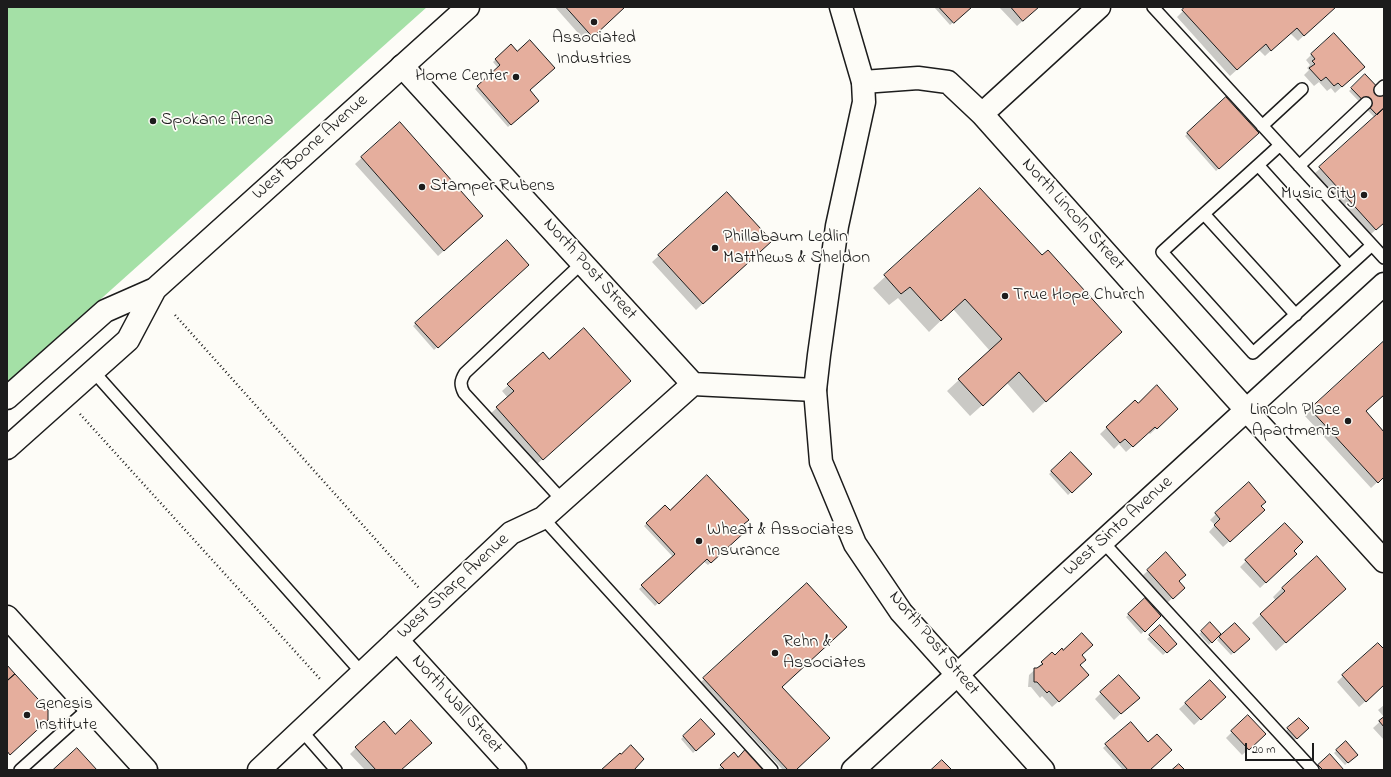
<!DOCTYPE html>
<html>
<head>
<meta charset="utf-8">
<style>
  body { margin:0 }
  #map { position:relative; width:1391px; height:777px; overflow:hidden; background:#fdfcf7; font-family:"Indie Flower",sans-serif }
  canvas { display:block }
  .frame { position:absolute; inset:0; border:8px solid #1c1c1c; pointer-events:none }
  .scale { position:absolute; left:1245px; top:743px; width:69px; height:18px; box-sizing:border-box; border:2px solid #1c1c1c; border-top:0; padding-left:5px; font-size:12px; line-height:14px; white-space:nowrap; color:#1c1c1c; -webkit-text-stroke:3px #fdfcf7; paint-order:stroke }
</style>
</head>
<body>
<div id="map">
<canvas width="1391" height="777"></canvas>
<div class="frame"></div>
<div class="scale">20 m</div>
</div>
<script>
const ctx = document.querySelector('canvas').getContext('2d');
ctx.lineJoin = 'round';
function fill(path, color) { ctx.fillStyle = color; ctx.fill(path, 'evenodd'); }
function trace(path, color, width, dash) { ctx.strokeStyle = color; ctx.lineWidth = width; ctx.lineCap = dash ? 'butt' : 'round'; ctx.setLineDash(dash || []); ctx.stroke(path); }
function drawText(font, color, halo, rows, align = 'center') {
  ctx.font = font + ' "Indie Flower",sans-serif'; ctx.lineWidth = 3.5; ctx.setLineDash([]); ctx.textBaseline = 'middle'; ctx.strokeStyle = halo; ctx.fillStyle = color; for (const [text, x, y, turn = 0] of rows) {
    ctx.save(); ctx.translate(x, y); ctx.rotate((+turn || 0) * Math.PI / 180); ctx.textAlign = isNaN(turn) ? turn : align; if (halo) ctx.strokeText(text, 0, 0); ctx.fillText(text, 0, 0); ctx.restore();
  }
}
const green = new Path2D(`
  M7,7H427L7,383Z`);
const shadow = new Path2D(`
  M555,7H625L586,42Z
  M934,7H971L950,25Z
  M999,7H1038L1017,26Z
  M1187,7H1335L1298,41L1290,33L1265,56L1259,50L1230,76L1177,17Z
  M511,46L535,103L508,127L475,89L498,68L493,62Z
  M1312,54L1357,73L1335,93L1331,88L1327,91L1319,82L1314,86L1304,75L1309,70L1307,68L1310,65L1306,60Z
  M1365,76L1384,95V222L1370,235L1314,174L1375,118L1349,91Z
  M1226,98L1258,133L1216,171L1185,136Z
  M399,123L476,222L438,256L355,164Z
  M980,189L1109,343L1033,413L1007,383L970,416L947,391L990,351L953,309L929,332L898,298L889,305L873,288Z
  M727,193L764,247L696,310L652,262Z
  M507,241L528,265L434,350L413,326Z
  M1384,343V394L1364,412L1384,433V476L1371,488L1305,416Z
  M543,354L549,361L623,387L536,465L490,414L508,398L502,391Z
  M1135,401L1138,404L1171,415L1150,434L1148,432L1126,452L1119,444L1114,449L1100,434Z
  M1071,453L1090,474L1068,495L1049,474Z
  M665,506L670,511L743,524L744,531L708,565L703,561L655,606L639,589L673,557L644,526Z
  M1260,506L1257,516L1223,547L1209,532L1215,525L1210,520L1216,514Z
  M1293,551L1290,560L1260,588L1240,567L1246,561Z
  M1166,554L1178,582L1183,588L1166,604L1141,577Z
  M807,584L781,687L795,770H783L701,682Z
  M1282,588L1336,598L1276,651L1252,623L1276,601L1273,597Z
  M1145,600L1160,616L1141,634L1126,617Z
  M1210,624L1219,634L1209,645L1199,634Z
  M1235,624L1246,642L1231,655L1217,640Z
  M1160,627L1176,644L1163,655L1147,639Z
  M1063,651L1081,656L1079,665L1082,681L1052,707L1042,696L1040,698L1031,687H1028L1029,675L1042,663Z
  M1384,651V685L1359,707L1337,682L1343,676Z
  M1210,681L1224,697L1194,725L1179,709Z
  M1101,693L1132,703L1114,720L1095,699Z
  M1384,705V717L1378,710Z
  M1248,716L1259,740L1242,755L1226,738Z
  M1384,718V740L1373,728Z
  M1299,719L1307,728L1294,741L1285,732Z
  M701,720L714,734L693,753L681,739Z
  M1130,723L1148,770H1123L1103,748Z
  M395,735L400,770H365L350,754L356,748Z
  M1346,742L1357,754L1345,765L1334,753Z
  M734,754L738,758L764,770H717Z
  M1330,756L1343,770H1318L1316,769Z`);
const building = new Path2D(`
  M566,7H625L593,37Z
  M939,7H972L954,23Z
  M1011,7H1039L1023,21Z
  M1185,7H1336L1304,36L1297,28L1271,51L1266,44L1237,70L1182,10Z
  M1334,33L1365,67L1342,87L1338,83L1334,86L1326,77L1321,81L1309,68L1315,64L1312,61L1315,59L1311,54Z
  M530,40L555,68L530,90L539,101L511,125L477,86L500,65L495,59L511,44L517,51Z
  M1365,74L1384,94V108L1377,115L1351,88Z
  M1226,97L1259,133L1219,169L1187,133Z
  M1384,108V223L1376,230L1319,167Z
  M400,122L483,216L444,251L361,157Z
  M980,188L1042,255L1048,250L1122,332L1046,402L1019,372L983,406L958,379L1002,339L965,299L941,321L910,287L901,294L884,275Z
  M727,192L772,241L703,304L658,255Z
  M507,240L529,265L438,348L415,323Z
  M584,328L631,381L543,460L496,407L514,391L507,384L543,352L549,359Z
  M1384,341V395L1366,411L1384,432V477L1378,483L1310,409Z
  M1157,385L1178,409L1157,429L1155,427L1133,447L1125,439L1120,443L1106,427L1135,400L1138,403Z
  M1071,452L1092,474L1072,493L1051,471Z
  M707,475L749,520L744,524L748,529L711,563L707,559L659,604L641,585L675,554L646,523L665,505L670,510Z
  M1249,482L1266,502L1261,506L1265,510L1230,542L1214,525L1220,519L1215,513Z
  M1285,523L1303,542L1294,551L1297,554L1266,583L1245,560Z
  M1166,552L1186,575L1179,581L1185,588L1173,599L1147,570Z
  M1317,556L1346,589L1286,643L1260,614L1285,591L1282,588Z
  M807,583L847,627L782,687L830,738L796,770H788L703,678Z
  M1145,598L1161,616L1145,632L1128,614Z
  M1210,622L1221,634L1212,643L1201,631Z
  M1235,623L1250,639L1234,653L1219,637Z
  M1160,625L1177,644L1167,653L1149,635Z
  M1082,633L1093,645L1082,655L1086,660L1080,665L1089,675L1059,702L1049,691L1047,693L1037,682H1034V668H1037L1043,664L1041,662L1052,652L1055,655L1062,648L1063,650Z
  M1378,643L1384,649V685L1366,702L1342,675Z
  M7,665L15,674L7,681Z
  M15,674L48,710V720L10,755L7,751V681Z
  M1119,675L1140,698L1121,714L1100,692Z
  M1210,680L1226,697L1201,720L1185,703Z
  M1248,715L1266,734L1249,750L1231,731Z
  M1384,717V727L1379,721Z
  M1299,718L1309,728L1297,739L1287,728Z
  M701,719L715,734L696,751L683,736Z
  M411,720L432,743L401,770H376L355,747L384,721L395,734Z
  M1131,722L1148,742L1157,734L1172,750L1150,770H1128L1105,744Z
  M1346,741L1358,755L1348,763L1336,750Z
  M631,745L644,759L634,770H601L620,753L621,754Z
  M77,748L97,770H53Z
  M746,749L765,770H725L720,765L734,752L738,757Z
  M1330,754L1344,770H1323L1318,765Z
  M942,760L952,770H931Z
  M1179,764L1185,770H1172Z`);
const path = new Path2D(`
  M175,315L419,588
  M80,414L321,680`);
const service = new Path2D(`
  M1153,7L1384,258
  M1380,90L1384,86
  M1262,126L1302,89
  M1258,165L1349,266L1253,353L1162,252C1201,216 1241,181 1280,145
  M1299,166L1366,103
  M1204,214L1296,315
  M1349,266L1372,245
  M93,371L362,673
  M563,501L464,393C460,385 460,381 465,373L582,263
  M543,518L772,770
  M1103,542L1313,770
  M301,730L336,770
  M20,770L89,708`);
const minor = new Path2D(`
  M402,66L693,384L815,390
  M863,82L918,78L948,82L982,114L1230,392L1384,561
  M982,114L1099,7
  M397,640L515,770
  M259,770L511,533L543,518L693,384
  M853,770L1384,284`);
const tertiary = new Path2D(`
  M841,7L863,82L864,102L837,226L819,355L815,390L821,462L855,544L901,612L1043,770
  M7,617L146,770`);
const secondary = new Path2D(`
  M7,398L105,311L155,289L468,7
  M7,448L128,340L155,289`);
const markers = [
  [594,22,4,"#1c1c1c"],
  [516,77,4,"#1c1c1c"],
  [153,121,4,"#1c1c1c"],
  [422,187,4,"#1c1c1c"],
  [1364,195,4,"#1c1c1c"],
  [715,248,4,"#1c1c1c"],
  [1005,296,4,"#1c1c1c"],
  [1348,421,4,"#1c1c1c"],
  [699,541,4,"#1c1c1c"],
  [775,653,4,"#1c1c1c"],
  [27,715,4,"#1c1c1c"]
];
const poiNames = [
  ["Associated",594,39,"center"],
  ["Industries",594,60,"center"],
  ["Home Center",508,77,"right"],
  ["Spokane Arena",161,121],
  ["Stamper Rubens",430,187],
  ["Music City",1356,195,"right"],
  ["Phillabaum Ledlin",723,238],
  ["Matthews & Sheldon",723,259],
  ["True Hope Church",1013,296],
  ["Lincoln Place",1340,411,"right"],
  ["Apartments",1340,432,"right"],
  ["Wheat & Associates",707,531],
  ["Insurance",707,552],
  ["Rehn &",783,643],
  ["Associates",783,664],
  ["Genesis",35,705],
  ["Institute",35,726]
];
const streetNames = [
  ["West Boone Avenue",311,148,-42],
  ["North Lincoln Street",1072,215,48],
  ["North Post Street",589,270,48],
  ["West Sinto Avenue",1119,527,-42],
  ["West Sharp Avenue",454,587,-43],
  ["North Post Street",933,644,50],
  ["North Wall Street",456,705,48]
];
fill(green, '#a4e0a6');
fill(shadow, '#0003');
fill(building, '#e5ae9d');
trace(building, '#1c1c1c', 1);
trace(service, '#1c1c1c', 14);
trace(minor, '#1c1c1c', 25);
trace(tertiary, '#1c1c1c', 25);
trace(secondary, '#1c1c1c', 25);
trace(path, '#1c1c1c', 2.5, [1, 3]);
trace(service, '#fdfcf7', 11);
trace(minor, '#fdfcf7', 22);
trace(tertiary, '#fdfcf7', 22);
trace(secondary, '#fdfcf7', 22);
for (const [x, y, r, color] of markers) { const dot = new Path2D(); dot.arc(x, y, r, 0, 2 * Math.PI); ctx.fillStyle = color; ctx.fill(dot); trace(dot, '#fdfcf7', 1.5); }
drawText('18px', '#1c1c1c', '#fdfcf7', poiNames, 'left');
drawText('18px', '#1c1c1c', '#fdfcf7', streetNames);
</script>
</body>
</html>
